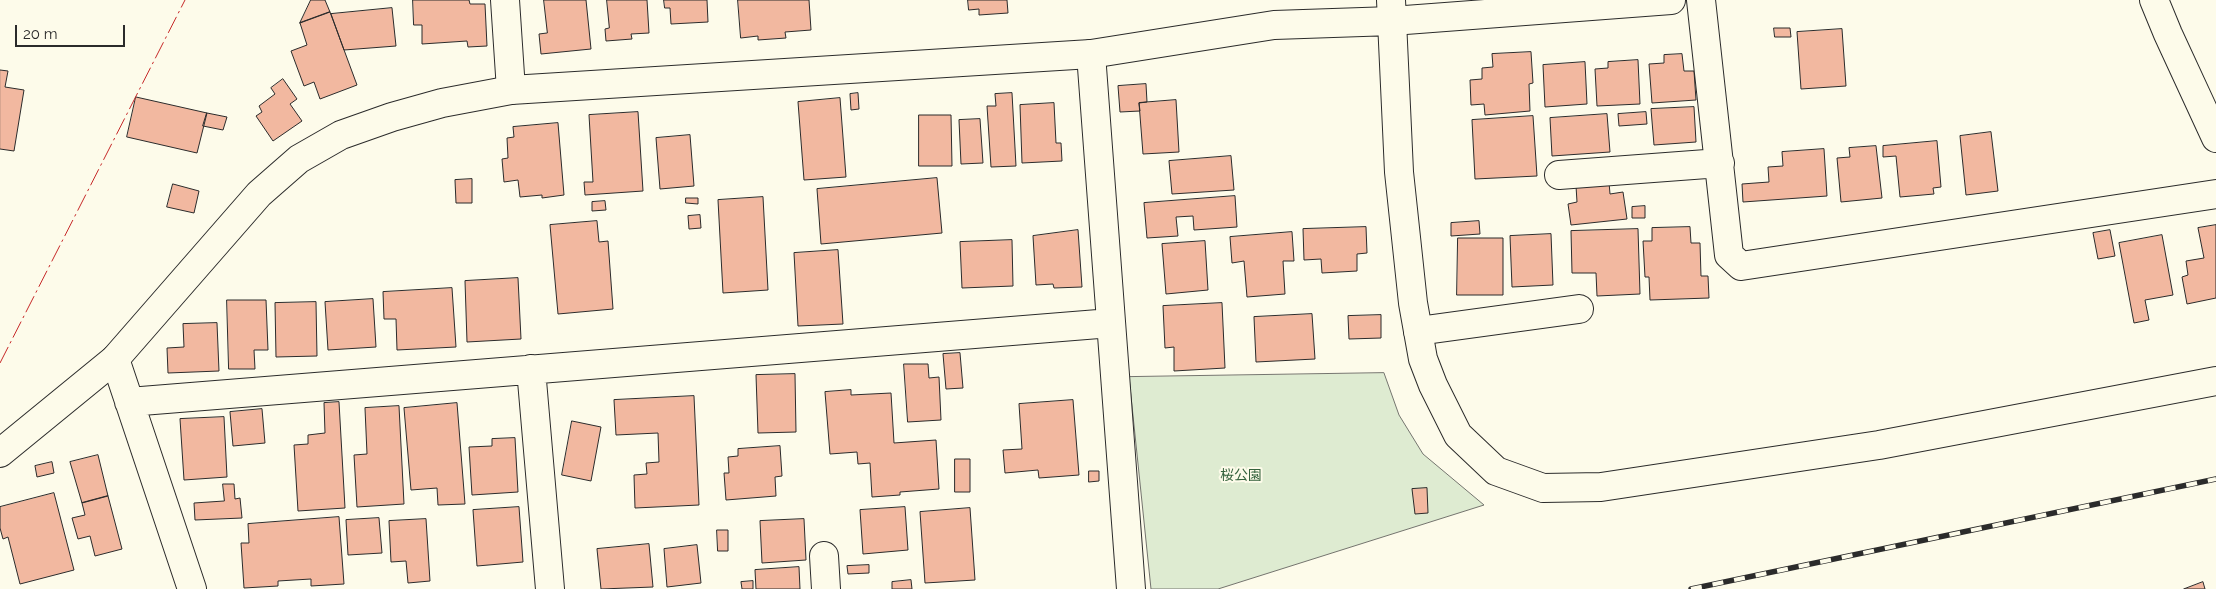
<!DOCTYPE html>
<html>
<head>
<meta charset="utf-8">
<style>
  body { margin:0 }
  #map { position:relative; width:2216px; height:589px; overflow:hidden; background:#fdfbea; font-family:Raleway,sans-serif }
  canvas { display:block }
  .scale { position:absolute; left:15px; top:25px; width:110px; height:22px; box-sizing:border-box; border:2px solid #2b2b2b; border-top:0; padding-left:6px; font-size:15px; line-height:18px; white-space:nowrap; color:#2b2b2b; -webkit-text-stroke:4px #fdfbea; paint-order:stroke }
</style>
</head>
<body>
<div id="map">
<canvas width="2216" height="589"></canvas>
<div class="scale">20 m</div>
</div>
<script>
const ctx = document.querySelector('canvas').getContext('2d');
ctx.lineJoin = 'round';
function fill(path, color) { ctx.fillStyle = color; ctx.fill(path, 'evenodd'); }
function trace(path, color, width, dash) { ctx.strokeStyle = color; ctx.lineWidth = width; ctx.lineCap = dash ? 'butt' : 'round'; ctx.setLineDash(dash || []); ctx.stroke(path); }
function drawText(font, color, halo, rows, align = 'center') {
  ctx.font = font + ' Raleway,"Noto Sans JP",sans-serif'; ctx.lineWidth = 4; ctx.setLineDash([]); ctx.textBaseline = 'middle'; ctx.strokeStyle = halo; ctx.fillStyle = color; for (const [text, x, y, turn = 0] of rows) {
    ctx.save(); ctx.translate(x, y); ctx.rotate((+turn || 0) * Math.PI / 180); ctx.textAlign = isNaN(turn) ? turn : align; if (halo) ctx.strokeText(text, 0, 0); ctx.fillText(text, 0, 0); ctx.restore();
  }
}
const green = new Path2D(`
  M1384,373L1399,415L1423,454L1484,505L1218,589H1151L1129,377Z`);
const building = new Path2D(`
  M311,0H325L330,12L300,23Z
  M413,0H469L470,4H485L487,46L468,47L467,41L422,44V25H414Z
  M544,0H586L591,49L541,54L539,34L547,33Z
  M607,0H647L649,33L631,34L632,39L606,41L605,29L609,28Z
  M664,0H707L708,22L671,24L670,8H665Z
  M738,0H809L811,30L785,32L786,38L758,40V36L741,38Z
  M968,0H1007L1008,13L979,15V9L969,10Z
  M392,8L396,46L344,50L331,14Z
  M330,12L357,85L320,99L314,82L304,86L291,51L307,45L300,23Z
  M1774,28H1790L1791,37H1775Z
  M1842,29L1846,86L1801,89L1797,32Z
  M1531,52L1533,83L1529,84L1530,111L1485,115L1484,104L1471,105L1470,80L1482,79V68L1493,67L1492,54Z
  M1682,54L1684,71H1694L1696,100L1652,103L1649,64L1664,63V55Z
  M1638,60L1640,104L1597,106L1595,69L1608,68V62Z
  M1585,62L1587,104L1545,107L1543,65Z
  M0,70L8,71L5,87L24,90L14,151L0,149Z
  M283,79L297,99L290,104L302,121L273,141L256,116L262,112L259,106L275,94L271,88Z
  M1146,84L1147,102L1139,103L1140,111L1120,112L1118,86Z
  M858,93L859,109L851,110L850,94Z
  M1012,93L1016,166L991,167L987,106H996L995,94Z
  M136,97L207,113L197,153L127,137Z
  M840,98L846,177L804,180L798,102Z
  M1176,100L1179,152L1143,154L1139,103Z
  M1054,103L1056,143H1061L1062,161L1022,163L1020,105Z
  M1694,107L1696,142L1654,145L1651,109Z
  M638,112L643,191L585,195L584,182H593L589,115Z
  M1646,112L1647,124L1619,126L1618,114Z
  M207,113L227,117L223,130L203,126Z
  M1607,114L1610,152L1552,156L1550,118Z
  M919,115H951L952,166H919Z
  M1533,116L1537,176L1475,179L1472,120Z
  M980,119L983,163L961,164L959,120Z
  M558,123L564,195L542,198V195L520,197L518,180L504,182L502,159L508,158L507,138L514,137L513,127Z
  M1991,132L1998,191L1966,195L1960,136Z
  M690,135L694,186L660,189L656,138Z
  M1937,141L1941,187L1933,188L1934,194L1900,197L1896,156L1883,157V146Z
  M1876,146L1882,198L1841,202L1837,158L1850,157L1849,148Z
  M1824,149L1827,196L1743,202L1742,184L1769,182L1768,167L1783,166L1782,152Z
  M1231,156L1234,190L1172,194L1169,161Z
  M937,178L942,233L821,244L817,189Z
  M472,179V203H456L455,180Z
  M1609,182L1610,194L1623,192L1627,219L1571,225L1568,204L1577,202L1576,186Z
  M173,184L199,191L194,213L167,207Z
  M1235,196L1237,227L1194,230L1193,216L1176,217L1178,236L1147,238L1144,203Z
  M763,197L768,290L723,293L718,200Z
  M686,198H698V204L686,203Z
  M605,201L606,210L592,211V202Z
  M1645,206V218H1632V207Z
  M700,215L701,228L689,229L688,216Z
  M597,221L599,242L608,241L613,309L558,314L550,225Z
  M1479,221L1480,234L1451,236V223Z
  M2216,225V298L2187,304L2182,277L2188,275L2186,261L2204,258L2198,228Z
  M1366,227L1367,253L1357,254V271L1322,273L1321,259L1304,260L1303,229Z
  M1690,227L1691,243H1700L1701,276H1708L1709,298L1650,300L1649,277H1645L1643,241H1652V228Z
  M1638,229L1640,294L1597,296L1596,273H1572L1571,231Z
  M1078,230L1082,287L1054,288L1053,284L1036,285L1033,236Z
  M2110,230L2115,256L2098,259L2093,233Z
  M1292,232L1294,261H1283L1285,294L1247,297L1244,261L1232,263L1230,237Z
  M1551,234L1553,285L1512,287L1510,236Z
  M2162,235L2173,295L2145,300L2149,320L2134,323L2119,243Z
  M1458,238H1503V295H1457Z
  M1012,240L1013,286L962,288L960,242Z
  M1205,241L1208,290L1166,294L1162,244Z
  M838,250L843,324L798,326L794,253Z
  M518,278L521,339L467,342L465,281Z
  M452,288L456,347L397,350L396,319H384L383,292Z
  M373,299L376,347L328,350L325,302Z
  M227,300H266L268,350H254L255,369H229Z
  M316,302L317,356L276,357L275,303Z
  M1222,303L1225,368L1174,371V347L1165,348L1163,306Z
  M1312,314L1315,359L1256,362L1254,317Z
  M1381,315V338L1349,339L1348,316Z
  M217,323L219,371L168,373L167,348L184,347L183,324Z
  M960,353L963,388L946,389L943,354Z
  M904,364H928L929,378L939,377L941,420L908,422Z
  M795,374L796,432L758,433L756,375Z
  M851,390V395L891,393L894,443L936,440L939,489L900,492V495L872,497L870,463L858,464L857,452L830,454L825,392Z
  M694,396L699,505L635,508L634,475L647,474L646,463L659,462L658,433L616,435L614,400Z
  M1073,400L1079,475L1039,478L1038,470L1005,473L1003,450L1022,449L1019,404Z
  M339,402L345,508L298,511L294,445L308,444V435L325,433L324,403Z
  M457,403L465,504L438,505L437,488L411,490L404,408Z
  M399,406L404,504L357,507L354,455L367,454L365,408Z
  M262,409L265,443L233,446L230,412Z
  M224,417L227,477L184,480L180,419Z
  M572,421L601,427L591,481L562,475Z
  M515,438L518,492L472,495L469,447L492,446V439Z
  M780,446L782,476L775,477L776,496L726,500L724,473H729L728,457L738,456V449Z
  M98,455L108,496L82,503L70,462Z
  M955,459H970V492H955Z
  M52,462L54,473L37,477L35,466Z
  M1089,471H1099V481L1089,482Z
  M223,484H234L235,499L240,498L242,518L195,520L194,503L224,501Z
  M1427,488L1428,513L1415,514L1412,489Z
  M54,493L74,570L20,584L8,537L3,539L0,528V507Z
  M108,496L122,549L95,556L90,536L78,539L72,518L85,515L82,503Z
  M519,507L523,562L477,566L473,510Z
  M905,507L908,550L863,554L860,510Z
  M970,508L975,580L925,583L920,512Z
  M339,517L344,584L311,586V579L278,581V586L244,588L241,543H249L248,524Z
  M379,518L382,553L348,555L346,520Z
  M426,519L430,581L408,583L406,561L391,562L389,521Z
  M804,519L806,560L762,563L760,521Z
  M717,530H728V551H718Z
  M649,544L653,587L601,589L597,549Z
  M697,545L701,583L667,587L664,549Z
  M869,565V573L848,574L847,566Z
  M799,567L800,589H756L755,570Z
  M911,580L912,589H892V582Z
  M753,581V589H742L741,582Z
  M2203,582L2205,589H2184Z`);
const minor = new Path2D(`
  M505,0L511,90
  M1391,0L1392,21L1671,0
  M1701,0L1729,255L1741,266L2216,194
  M2154,0L2168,34L2216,138
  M1091,54L1131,589
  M1559,175L1720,163
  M1418,331L1579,309
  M115,359L192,589
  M531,369L550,589
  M129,402L1111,323
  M824,556L826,589`);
const tertiary = new Path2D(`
  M0,453L115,359L259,194L299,159L341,135L392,117L442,103L511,90L1091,54L1274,25L1392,21L1399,172L1413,303L1423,359L1433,385L1458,435L1496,471L1543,488L1601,487L1879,445L2216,381`);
const rail = new Path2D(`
  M1691,589L2216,479`);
const power = new Path2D(`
  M0,363L185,0`);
const parkNames = [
  ["桜公園",1241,476]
];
fill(green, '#deebd1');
trace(green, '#74746e', 1);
fill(building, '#f2b8a0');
trace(building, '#2b2b2b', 1);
trace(minor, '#2b2b2b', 30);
trace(tertiary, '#2b2b2b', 30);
trace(minor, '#fdfbea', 28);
trace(tertiary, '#fdfbea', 28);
trace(rail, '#2b2b2b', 5.5);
trace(rail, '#fdfbea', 4, [11]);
trace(power, '#c62828', 1, [18, 4, 2.5, 4]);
drawText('14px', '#34623c', '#fdfbea', parkNames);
</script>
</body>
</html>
